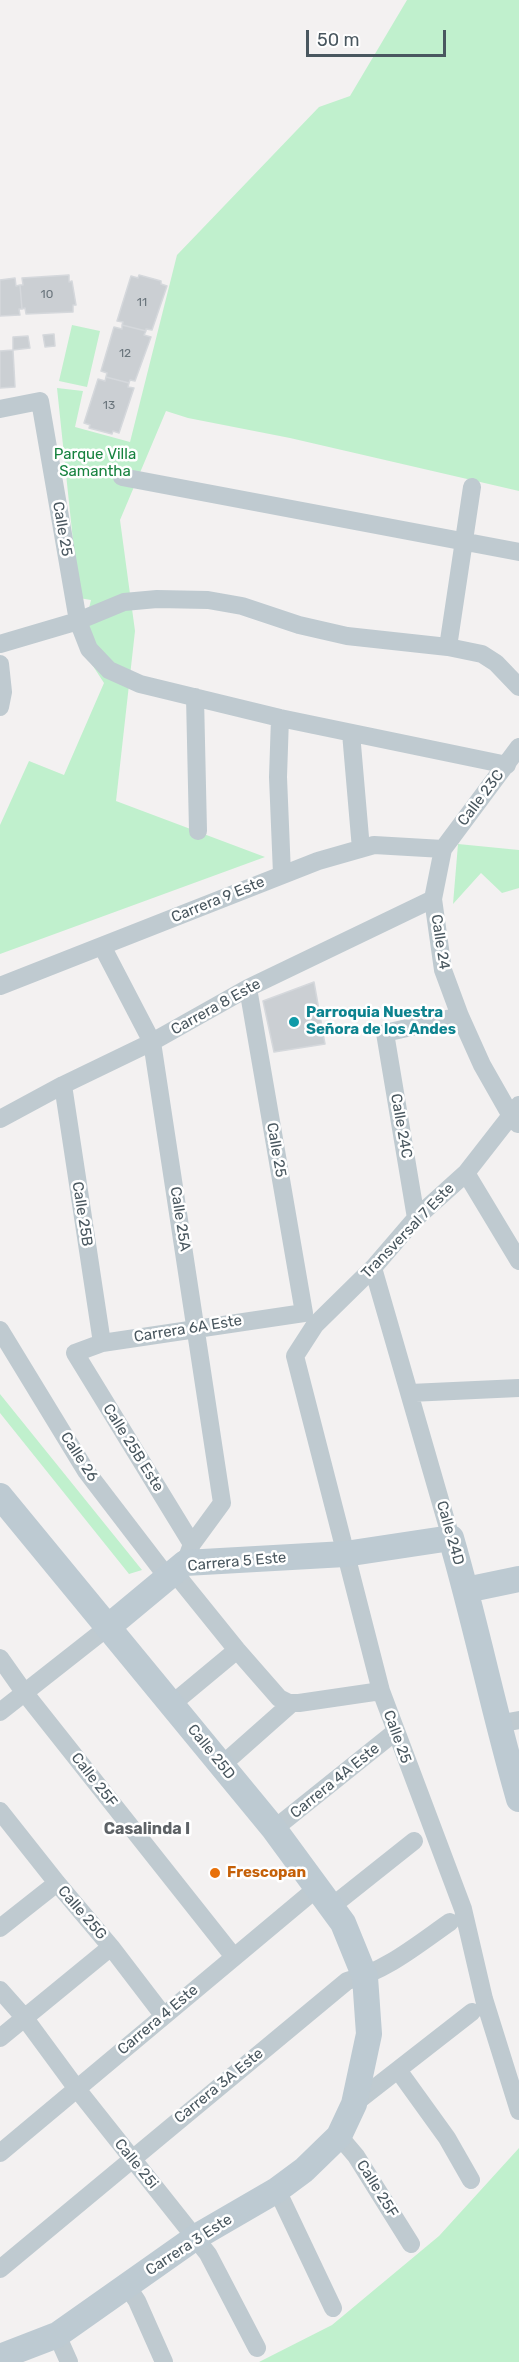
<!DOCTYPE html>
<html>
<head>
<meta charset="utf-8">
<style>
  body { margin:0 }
  #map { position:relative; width:519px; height:2362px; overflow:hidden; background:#f3f1f1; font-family:Rubik,sans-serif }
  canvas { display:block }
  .scale { position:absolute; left:306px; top:30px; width:140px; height:27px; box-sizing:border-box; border:3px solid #49575f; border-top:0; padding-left:8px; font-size:18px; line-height:21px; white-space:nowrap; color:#49575f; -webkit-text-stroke:4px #fff; paint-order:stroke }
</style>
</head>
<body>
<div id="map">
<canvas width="519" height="2362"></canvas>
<div class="scale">50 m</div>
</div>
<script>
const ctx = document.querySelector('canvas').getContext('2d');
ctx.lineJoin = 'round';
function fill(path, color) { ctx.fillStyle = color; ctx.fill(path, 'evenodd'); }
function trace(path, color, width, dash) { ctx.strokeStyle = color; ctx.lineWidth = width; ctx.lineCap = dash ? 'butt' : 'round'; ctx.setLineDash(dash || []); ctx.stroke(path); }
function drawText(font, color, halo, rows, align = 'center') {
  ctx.font = font + ' Rubik,sans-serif'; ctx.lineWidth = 5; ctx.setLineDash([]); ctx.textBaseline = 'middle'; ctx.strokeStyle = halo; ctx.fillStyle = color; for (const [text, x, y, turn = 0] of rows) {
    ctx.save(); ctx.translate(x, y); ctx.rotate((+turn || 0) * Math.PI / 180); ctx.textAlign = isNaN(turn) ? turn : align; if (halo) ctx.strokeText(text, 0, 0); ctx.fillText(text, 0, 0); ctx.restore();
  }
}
const green = new Path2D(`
  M407,0H519V491L290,438L188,418L166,411L120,520L135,631L116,801L265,857L0,954V825L29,761L64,775L104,683L80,646L91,600L79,598L57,388L83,391L75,427L130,442L177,255L319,107L350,96Z
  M72,325L100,331L87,387L59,381Z
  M458,844L519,850V888L502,893L481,873L453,904Z
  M0,1394L142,1570L129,1574L0,1413Z
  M519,2148V2362H259L332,2325L439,2236Z`);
const building = new Path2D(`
  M69,275V282L72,281L76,305H73V312L26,314L25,308L22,309L20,285H23L22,278Z
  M139,275L161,281V284L167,286L152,330L146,329V331L122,325L123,322L117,321L131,276L138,278Z
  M15,278L16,286L20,285L22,309H19L20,315L0,316V280Z
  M122,325L146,331L144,335L151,337L135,381L130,380L129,383L106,377L107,373L101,371L114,327L122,329Z
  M54,334L55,346L45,347L43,335Z
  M28,336L30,348L13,350V337Z
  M13,350L15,387L0,388V351Z
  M106,377L129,383L128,387L134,388L119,433L113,431L112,434L89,428L90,425L84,423L98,379L105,381Z
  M314,982L325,1044L274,1052L263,1001Z`);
const street = new Path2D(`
  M0,409L40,401L78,621L89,649L109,670L140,684L280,718L507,765
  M122,477L519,552
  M0,644L78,621L124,602L157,599L208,600L242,606L299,625L347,636L448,647L482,654L496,663L519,687
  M448,647L472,487
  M0,664L3,692L0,707
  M195,697L198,831
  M280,718L278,777L282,874
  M351,733L361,849
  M102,946L152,1042L222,1503L192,1544L185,1563
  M0,986L318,861L374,845L443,849
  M248,988L304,1313
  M63,1085L102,1343
  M519,1105L466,1173L416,1218L373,1268L315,1325L295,1356L381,1691L463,1909L484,1999L519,2111
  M0,1119L63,1085L152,1042L248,988L433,899
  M518,1124L511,1116L482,1065L460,1016L443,970L433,899L443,849L519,747
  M466,1173L519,1261
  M416,1218L385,1033L460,1016
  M373,1268L451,1538
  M0,1330L86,1471L168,1578
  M410,1393L519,1388
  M192,1544L75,1353L102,1343L304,1313
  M174,1572L237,1650L279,1698L289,1703H299L381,1691
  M0,1658L24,1692L234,1957
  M172,1704L237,1650
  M0,1712L108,1627
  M497,1724L519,1720
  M222,1765L292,1703
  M0,1811L57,1883L111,1947L163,2015
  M274,1829L395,1732
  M331,1907L414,1841
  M0,1928L57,1883
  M0,1990L24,2017L77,2089L208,2254L257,2348
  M0,2038L111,1947
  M398,2070L447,2138L471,2180
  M354,2104L472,2012
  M339,2136L356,2156L411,2244
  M0,2153L317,1888
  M277,2190L333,2308
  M0,2269L347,1981C386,1971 417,1945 450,1922
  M127,2286L137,2301L164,2362
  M57,2335L69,2362`);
const secondary = new Path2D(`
  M0,1496L274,1829L343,1923L365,1977L369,2034L354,2104L339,2136L304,2170L277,2190L196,2237L57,2335L0,2357
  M466,1590L519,1579
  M108,1627L185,1563L345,1554L451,1538C476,1624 494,1713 519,1799`);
const markers = [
  [294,1022,6,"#0f9aa8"],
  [215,1873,6,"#e8710a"]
];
const numberNames = [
  ["10",47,295],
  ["11",142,303],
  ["12",125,354],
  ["13",109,406]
];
const parkNames = [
  ["Parque Villa",95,455],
  ["Samantha",95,472]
];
const streetNames = [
  ["Calle 25",62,529,80],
  ["Calle 23C",481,798,-53],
  ["Carrera 9 Este",218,900,-22],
  ["Calle 24",440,942,81],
  ["Carrera 8 Este",216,1007,-29],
  ["Calle 24C",401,1126,80],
  ["Calle 25",276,1150,80],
  ["Calle 25B",82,1214,81],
  ["Calle 25A",180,1219,81],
  ["Transversal 7 Este",408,1231,-46],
  ["Carrera 6A Este",188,1329,-9],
  ["Calle 25B Este",133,1448,58],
  ["Calle 26",79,1457,57],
  ["Calle 24D",450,1533,74],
  ["Carrera 5 Este",237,1562,-5],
  ["Calle 25",397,1737,70],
  ["Calle 25D",211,1752,51],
  ["Calle 25F",94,1780,52],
  ["Carrera 4A Este",335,1781,-39],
  ["Calle 25G",82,1913,49],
  ["Carrera 4 Este",158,2020,-40],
  ["Carrera 3A Este",219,2086,-39],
  ["Calle 25i",136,2164,51],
  ["Calle 25F",377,2189,58],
  ["Carrera 3 Este",189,2245,-33]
];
const cultureNames = [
  ["Parroquia Nuestra",306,1013],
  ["Señora de los Andes",306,1030]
];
const foodNames = [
  ["Frescopan",227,1873]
];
const neighbourhoodNames = [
  ["Casalinda I",147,1829]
];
fill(green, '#c0f0cd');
fill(building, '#cbcfd3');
trace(building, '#d5d8dc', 1.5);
trace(street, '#bfcad0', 18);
trace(secondary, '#bdcad2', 26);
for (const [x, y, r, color] of markers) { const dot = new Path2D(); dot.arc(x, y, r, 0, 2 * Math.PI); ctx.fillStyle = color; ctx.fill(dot); trace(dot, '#fff', 2); }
drawText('12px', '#6a757c', null, numberNames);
drawText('15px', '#17823f', '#fff', parkNames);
drawText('15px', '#49575f', '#fff', streetNames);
drawText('bold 15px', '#0d838f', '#fff', cultureNames, 'left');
drawText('bold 15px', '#c56008', '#fff', foodNames, 'left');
drawText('bold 16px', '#5d6266', '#fff', neighbourhoodNames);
</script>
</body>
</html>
